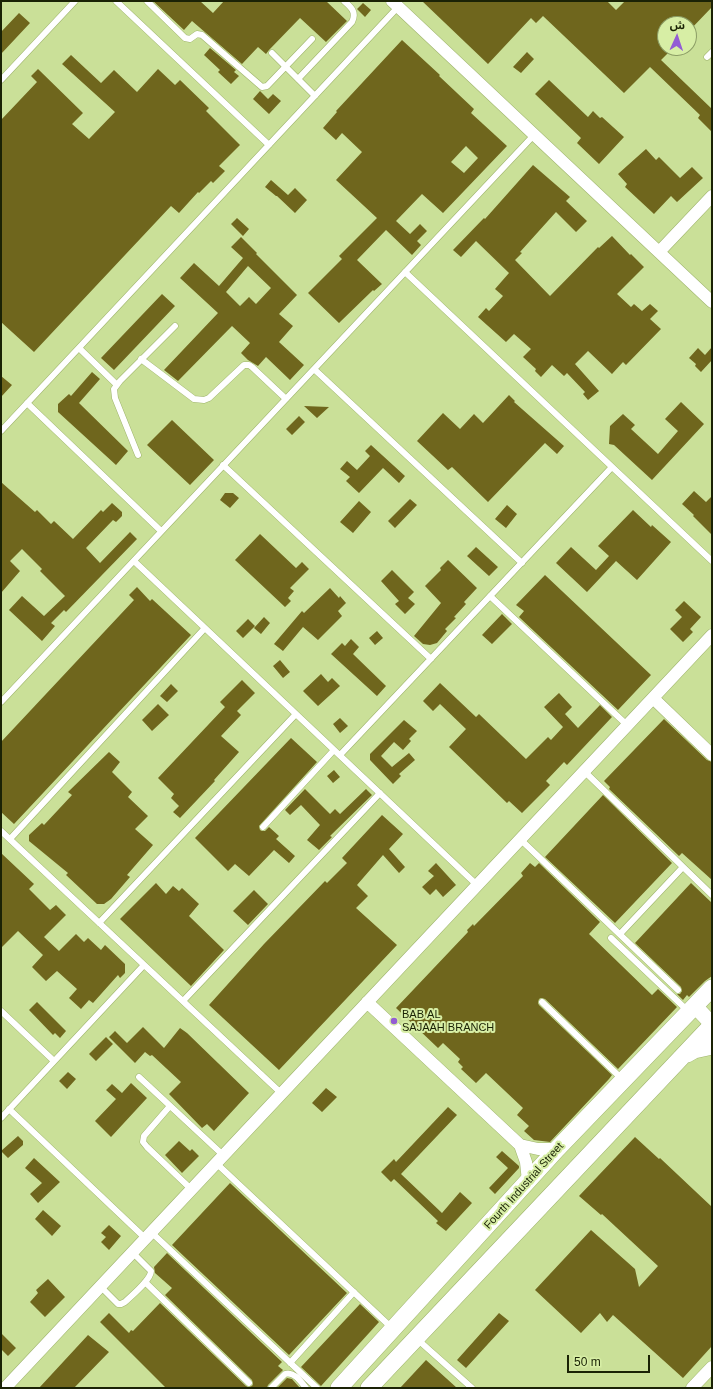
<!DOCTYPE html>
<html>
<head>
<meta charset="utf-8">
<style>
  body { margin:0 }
  #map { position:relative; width:713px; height:1389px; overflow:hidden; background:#cae098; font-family:Helvetica,"Noto Sans Arabic",sans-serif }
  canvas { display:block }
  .frame { position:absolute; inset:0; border:2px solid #1a2205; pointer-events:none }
  .north { position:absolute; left:657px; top:16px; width:40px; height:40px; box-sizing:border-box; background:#d7eea5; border:1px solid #8b9c65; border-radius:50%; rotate:3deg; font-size:11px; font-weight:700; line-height:16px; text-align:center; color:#1a2205 }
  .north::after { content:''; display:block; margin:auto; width:14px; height:18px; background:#935cd4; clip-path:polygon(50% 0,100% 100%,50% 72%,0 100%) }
  .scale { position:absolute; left:567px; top:1355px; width:83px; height:18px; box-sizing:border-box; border:2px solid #1a2205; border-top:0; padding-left:5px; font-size:12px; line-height:14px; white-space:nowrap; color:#1a2205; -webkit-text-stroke:3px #d7eea5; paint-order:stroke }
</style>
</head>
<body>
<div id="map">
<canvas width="713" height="1389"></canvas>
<div class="frame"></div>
<div class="north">ش</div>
<div class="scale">50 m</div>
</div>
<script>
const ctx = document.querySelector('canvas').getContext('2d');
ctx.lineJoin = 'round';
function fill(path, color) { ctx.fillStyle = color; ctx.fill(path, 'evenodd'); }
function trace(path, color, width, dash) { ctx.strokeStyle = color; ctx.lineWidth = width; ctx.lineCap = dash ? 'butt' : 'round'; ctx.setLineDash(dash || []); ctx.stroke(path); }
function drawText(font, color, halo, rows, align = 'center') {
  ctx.font = font + ' Helvetica,sans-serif'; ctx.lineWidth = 4; ctx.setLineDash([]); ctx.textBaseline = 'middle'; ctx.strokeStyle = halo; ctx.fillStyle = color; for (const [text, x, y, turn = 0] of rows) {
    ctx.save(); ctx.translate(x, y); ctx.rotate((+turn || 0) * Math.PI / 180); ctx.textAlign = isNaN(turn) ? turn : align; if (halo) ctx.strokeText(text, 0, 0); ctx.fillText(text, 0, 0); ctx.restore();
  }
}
const building = new Path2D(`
  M153,1H200L213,13L224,1H326L347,21L326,42L300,18L269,50L266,54L258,47L242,64L192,21L184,30Z
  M422,1H607L616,10L625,1H712V7L689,31V24H665V48H673L661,60L712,109V132L698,118L700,115L650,67L624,93L543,16L536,23L531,18L488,64Z
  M363,3L371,10L365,17L357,9Z
  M19,13L30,23L1,54V32Z
  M402,40L440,75L439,76L474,109L471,113L507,146L443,213L422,194L396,221L410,234L420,224L427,231L417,241L421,245L412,255L386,230L357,260L382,284L374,291L373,290L339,323L308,293L342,259L339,256L377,218L336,180L362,152L342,133L336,140L323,128L337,112L336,111ZM466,146L478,158L464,173L451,162Z
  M210,48L236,70L234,72L239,76L231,84L218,72L220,70L204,55Z
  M527,52L534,59L521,73L513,67Z
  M71,55L101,83L114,70L137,92L158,69L175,85L180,80L209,108L206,111L240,145L219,166L225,171L213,183L211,181L199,193L198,192L179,213L171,206L34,352L1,322V120L37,82L31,76L38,69L83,113L72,124L89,139L115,112L62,64Z
  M549,80L588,117L593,111L600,118L602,117L624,137L599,164L577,143L581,138L535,94Z
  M260,91L268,99L273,94L281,101L269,114L253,99Z
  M646,149L656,160L659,157L680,178L692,167L703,178L677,202L671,196L654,214L625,187L627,184L618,174Z
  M533,165L570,197L566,201L587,221L576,232L556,212L520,252L522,253L515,260L550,296L598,247L599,248L612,236L630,255L631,254L644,267L617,294L631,307L634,304L642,311L650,304L658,311L650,319L661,329L626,365L623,362L612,374L588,351L575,364L599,391L588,400L583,394L585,392L567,373L564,376L552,365L541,377L535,371L536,369L523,357L531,349L514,334L506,342L478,317L486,308L489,311L503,296L495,289L509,273L476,241L461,257L453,250L484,218L485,219Z
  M271,180L288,195L295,188L307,200L295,213L277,196H276L265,187Z
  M237,218L249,229L243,236L231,224Z
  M241,237L257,253L256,254L297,295L279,314L293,326L279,342L304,365L290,380L266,357L258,366L248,360L241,353L250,343L232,326L178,381L164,370L218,313L180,278L194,263L219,286L243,258L231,247ZM248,266L271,288L256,304L249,297L240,306L226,292Z
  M162,294L175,306L114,370L101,358Z
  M712,347V360L701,372L695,366L696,364L689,358L698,348L705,355Z
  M92,372L100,379L79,403L128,451L116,465L58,412V404L69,394L71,396Z
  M1,376L12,385L1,397Z
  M509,395L515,401L514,402L564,446L557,454L545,443L488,502L452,467L448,470L417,441L443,413L460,429L474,414L483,423Z
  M681,402L704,424L652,480L614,445L609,444L610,426L623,414L635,425L631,429L658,454L678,431L665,419Z
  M304,406L329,407L317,418Z
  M299,416L305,422L292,435L286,429Z
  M172,420L214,460L190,485L147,445Z
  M371,445L405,476L399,483L383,468L359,493L346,481L350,477L340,469L347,461L357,470L370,456L365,451Z
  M1,482L35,512L37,510L51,524L54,521L73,539L101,510L103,512L112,503L122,512V516L116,522L113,520L86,548L100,563L130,532L137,539L66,612L64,610L51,623L55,626L42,641L9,610L22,596L44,616L65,596L40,571L42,569L22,549L10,561L20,571L1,593Z
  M694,491L706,502L712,496V535L693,516L694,515L682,504Z
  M225,493H233L239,498L230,508L220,500Z
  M410,499L417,505L395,528L388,521Z
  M359,501L371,512L353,533L340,522Z
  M507,505L517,514L506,528L495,519Z
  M633,510L651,527L652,525L671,542L637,580L616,561L587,592L556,563L571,547L596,570L609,556L598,546Z
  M260,534L296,568L302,562L309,569L290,588L294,591L288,598L291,601L285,607L235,560Z
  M476,547L498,567L489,576L467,556Z
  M448,560L477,588L464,602L466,604L454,617L456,618L445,629L447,631L437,643L430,645L423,644L414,636L441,603L425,586L441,570L440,568Z
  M392,570L414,592L408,598L415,604L405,614L395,604L399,601L381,581Z
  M545,575L651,675L618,710L519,617L524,611L516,605Z
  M137,587L150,601L152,599L191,635L14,824L1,812V742L134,600L129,595Z
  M330,588L339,598L340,596L346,603L338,611L342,616L318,640L303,627L283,651L274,644L302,611L304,613Z
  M684,601L701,617L690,629L693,632L683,642L670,629L682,617L675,610Z
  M502,614L512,624L492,644L482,635Z
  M264,617L270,623L261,634L254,628Z
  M248,619L255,626L243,638L236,631Z
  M377,631L383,638L375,645L369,638Z
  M351,639L359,647L353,654L386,686L377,696L331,654L342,643L345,646Z
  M280,660L290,672L283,678L273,666Z
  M321,674L328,682L332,678L340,686L318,706L303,691Z
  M242,680L255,693L237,711L241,715L221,736L239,752L214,780L215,781L180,818L173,812L179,806L171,798L174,794L158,778L225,707L220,702Z
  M440,683L476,717L479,714L526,759L548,737L551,740L563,727L544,707L559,693L572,707L565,714L578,728L600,705L612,717L567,765L564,762L546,781L550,785L522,813L509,801L507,803L449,747L466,729L440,704L433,711L423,701Z
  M171,684L178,691L167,702L160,696Z
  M158,704L169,715L152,731L142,720Z
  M340,718L348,726L340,733L333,724Z
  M664,719L707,760L712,762V880L682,853L679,856L609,789L610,787L604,781Z
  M404,720L417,731L409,739L411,741L403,750L394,742L381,756L392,767L409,753L415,760L399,774L401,776L393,784L370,760V754Z
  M291,738L317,762L259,826L260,830L262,831H265L269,827L279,836L276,839L295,856L289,863L274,850L249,876L235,864L228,871L195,838Z
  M109,752L120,762L112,772L132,792L128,797L148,816L135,829L153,845L127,875L130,877L111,899L104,904H97L66,875L68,873L29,841V835L42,823L44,825L72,795L68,792Z
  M334,770L340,777L333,783L327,776Z
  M305,789L330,814L335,809L340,814L366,789L372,795L330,836L332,837L319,850L307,840L320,825L301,805L290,815L285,810Z
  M603,795L672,863L615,923L545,857Z
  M382,815L403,834L389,849L405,867L399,873L383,855L357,885L368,896L356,908L397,945L279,1070L209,1005L264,944L325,881L327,883L347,863L342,858Z
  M1,853L34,884L29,889L50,910L56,905L66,915L44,937L59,951L76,934L84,942L88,938L101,950L105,945L125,964V973L120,978L118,975L93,1003L89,1000L81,1009L69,998L77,989L57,971L46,981L32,967L43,955L18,931L1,948Z
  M436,863L456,885L443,897L436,889L430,895L422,887L434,876L428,871Z
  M530,863L535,867L539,863L600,922L589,934L652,995L658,989L677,1007L618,1069L545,999L541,998L539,999L538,1003L539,1005L612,1075L609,1079L550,1142L534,1140L524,1131L529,1126L517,1115L523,1108L486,1073L476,1083L461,1069L463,1067L458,1062L460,1059L443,1043L438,1048L396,1008L468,932L467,930L473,924L474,926L523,876L521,873Z
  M156,883L166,894L173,886L179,891L182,888L199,904L189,916L224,950L191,986L120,919Z
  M691,883L712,903V976L705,981L689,997L687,995L683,1000L677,994H680L682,991L681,987L635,943Z
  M254,890L268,904L248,925L233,911Z
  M37,1002L66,1031L60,1038L55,1033L53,1035L29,1010Z
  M143,1027L164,1048L180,1028L187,1033L249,1093L214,1131L207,1124L202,1128L169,1094L181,1082L152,1055L150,1056L145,1052L135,1063L109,1037L115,1031L127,1043Z
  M106,1037L113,1044L96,1061L89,1054Z
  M68,1072L76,1079L67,1089L59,1081Z
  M131,1083L147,1098L111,1137L95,1121L116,1099L106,1090L112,1084L122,1093Z
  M326,1088L337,1097L322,1112L312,1103Z
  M448,1107L457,1115L401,1174L442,1213L460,1192L472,1203L446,1231L436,1223L438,1221L394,1179L391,1182L381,1172L394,1159L396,1162Z
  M18,1136L23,1141V1145L8,1158L1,1151Z
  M635,1137L659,1159L660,1158L712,1207V1346L683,1378L613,1315L607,1322L600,1313L581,1333L535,1290L591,1230L635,1269L639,1287L658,1266L602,1214L601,1215L579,1196Z
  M179,1141L190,1151L192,1149L199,1156L182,1173L165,1155Z
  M502,1151L519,1166V1168L495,1194L489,1188L508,1168L496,1157Z
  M34,1158L60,1182L38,1203L30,1194L42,1183L25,1168Z
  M230,1183L347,1293L289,1355L172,1245Z
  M43,1210L61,1226L52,1236L35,1219Z
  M109,1225L121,1236L109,1250L101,1242L106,1237L101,1233Z
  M167,1253L282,1362L278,1366L283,1370L268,1385L267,1388H166L100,1322L109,1313L129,1333L131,1330L133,1331L160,1303L246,1386L248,1387L252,1386L253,1384L252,1380L165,1295L172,1288L155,1273L154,1267Z
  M48,1279L65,1297L45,1317L30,1302L38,1293L36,1290Z
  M360,1304L379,1322L321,1386L301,1367Z
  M499,1313L509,1321L466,1368L457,1360Z
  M1,1333L16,1348L8,1356L1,1349Z
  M88,1335L109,1352L74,1388H39Z
  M426,1360L457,1388H400Z
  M287,1378L292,1379L300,1388H277Z`);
const service = new Path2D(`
  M116,1L269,145
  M147,1L185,38L190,39L197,34L202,35L262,87L267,86L312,39
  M272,53L315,96
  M707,57L712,52
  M298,79L352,22C357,12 351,7 344,1
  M1,80L75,1
  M405,272L712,561
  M79,348L116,384
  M141,359L194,399L204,400L209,398L244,365H249L252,367L286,399
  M314,369L522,563
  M27,403L161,531
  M1,431L398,7
  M138,455L115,398L114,389L120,381L175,326
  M223,465L431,659
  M134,561L477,885
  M490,596L627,725
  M1,702L534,135
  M340,755L612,467
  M584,771L712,895
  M263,827L334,750
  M1,831L281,1093
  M10,839L205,628
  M520,839L678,990
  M99,923L296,714
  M620,934L683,867
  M611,938L688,1011
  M183,1001L380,793
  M542,1002L622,1079
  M1,1011L54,1061
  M139,1077L223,1155
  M170,1106L144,1136L143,1142L147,1147L191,1189
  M9,1109L145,1238
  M1,1118L144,965
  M216,1163L392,1328
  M151,1232L317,1388
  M145,1282L249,1383
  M100,1286L118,1304H121L125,1302C131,1296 151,1280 151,1271L132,1252
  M417,1339L472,1388
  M290,1363L354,1292
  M271,1388L285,1374C294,1371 301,1382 306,1388`);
const minor = new Path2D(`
  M392,1L712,302
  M659,252L712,196
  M653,698L712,755
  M367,1002L520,1145L526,1162L528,1181
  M520,1145L538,1149H557
  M5,1388L712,635
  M692,1388L712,1367`);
const tertiary = new Path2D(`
  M695,1006L712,1024`);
const secondary = new Path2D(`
  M687,1054L694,1050L712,1046
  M339,1388L557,1149L712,988
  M369,1388L712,1025`);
const markers = [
  [394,1021,4,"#935cd4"]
];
const poiNames = [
  ["BAB AL",402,1015],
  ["SAJAAH BRANCH",402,1028]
];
const streetNames = [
  ["Fourth Industrial Street",524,1186,-48]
];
fill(building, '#6f661d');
trace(service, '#9fb46d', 7);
trace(minor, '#9fb46d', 13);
trace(tertiary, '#9fb46d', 16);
trace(secondary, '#9fb46d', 18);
trace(service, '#fff', 6);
trace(minor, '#fff', 12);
trace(tertiary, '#fff', 15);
trace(secondary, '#fff', 17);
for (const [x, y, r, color] of markers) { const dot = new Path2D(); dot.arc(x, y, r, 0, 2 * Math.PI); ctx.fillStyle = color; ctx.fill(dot); trace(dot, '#d7eea5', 1.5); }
drawText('11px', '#1a2205', '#d7eea5', poiNames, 'left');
drawText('11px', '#1a2205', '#d7eea5', streetNames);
</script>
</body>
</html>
